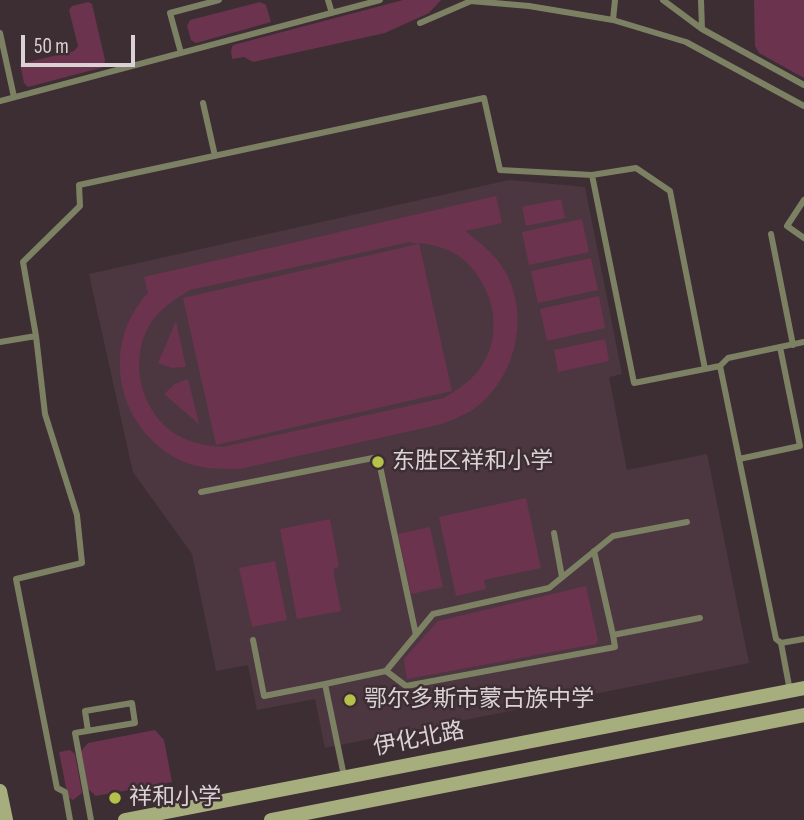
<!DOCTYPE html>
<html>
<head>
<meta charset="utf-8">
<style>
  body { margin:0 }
  #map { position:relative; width:804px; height:820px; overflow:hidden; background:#3d2e34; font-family:"Sofia Sans Condensed",sans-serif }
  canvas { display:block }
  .scale { position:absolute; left:21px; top:35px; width:114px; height:32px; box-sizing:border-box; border:4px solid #dbd2d5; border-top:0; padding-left:9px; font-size:21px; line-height:24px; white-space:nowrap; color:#dbd2d5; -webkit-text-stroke:5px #3d2e34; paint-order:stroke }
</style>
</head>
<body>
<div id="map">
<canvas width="804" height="820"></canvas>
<div class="scale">50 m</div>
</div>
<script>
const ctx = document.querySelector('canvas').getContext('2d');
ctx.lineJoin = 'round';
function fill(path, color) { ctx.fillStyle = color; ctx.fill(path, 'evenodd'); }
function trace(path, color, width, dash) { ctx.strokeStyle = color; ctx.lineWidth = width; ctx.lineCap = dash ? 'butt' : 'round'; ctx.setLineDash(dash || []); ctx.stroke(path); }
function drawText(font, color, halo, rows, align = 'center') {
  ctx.font = font + ' "Sofia Sans Condensed","Noto Sans SC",sans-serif'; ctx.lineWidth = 5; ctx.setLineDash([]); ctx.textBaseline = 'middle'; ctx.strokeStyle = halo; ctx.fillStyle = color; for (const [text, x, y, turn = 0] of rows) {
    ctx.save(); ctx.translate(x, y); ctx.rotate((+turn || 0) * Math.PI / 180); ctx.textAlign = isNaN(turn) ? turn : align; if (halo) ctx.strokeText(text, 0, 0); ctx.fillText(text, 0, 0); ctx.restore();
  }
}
const built = new Path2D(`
  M509,180L585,187L622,374L609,377L627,470L707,454L749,663L325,748L315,699L257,710L248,665L216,671L192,554L133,472L89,274Z`);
const green = new Path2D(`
  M403,0H441L429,13L385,33L253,62L244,57L232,59L231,50L233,45Z
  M754,0H804V78L759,53L755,46Z
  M88,2L92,4L105,60L104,67L28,87L24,83L20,64L74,51L78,46L69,10L72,6Z
  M260,2L266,5L271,22L196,43L191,40L187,26L190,20Z
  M496,196L502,223L465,231C479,242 493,252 503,268C532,314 516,381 471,411C462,416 451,420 442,424L239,469C217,469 195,469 176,458C116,425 100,344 148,293L144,277ZM410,242L418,244L183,298L216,445L452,391L419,243C435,245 452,249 464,260C495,288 505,337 478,371C468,383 457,390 444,398L223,447C208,446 195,444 181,437C139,416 125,353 156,316C166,305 177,298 190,290Z
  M561,199L565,218L526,226L522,207Z
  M582,219L589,252L529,265L522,232Z
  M591,258L598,290L538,303L531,271Z
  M599,296L605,328L547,341L540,309Z
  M176,321L186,367L172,368L158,363Z
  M605,339L609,361L558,372L554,350Z
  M188,379L199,424L164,394L175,384Z
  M526,498L541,568L484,580L486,589L456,596L439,517Z
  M330,519L339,567L333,569L341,611L297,619L280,529Z
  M430,527L443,587L411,594L398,534Z
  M275,561L287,620L252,627L239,568Z
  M586,586L598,640L596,644L407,679L404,659L438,621Z
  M155,730L164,740L172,782L96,796L88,789L81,751L88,743Z
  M70,750L75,754L82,793L73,800L68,797L59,752Z`);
const lane = new Path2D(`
  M328,0L332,13
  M615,0L613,20L686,42L804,106
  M663,0L702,29L804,85
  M701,0L702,29
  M420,23L471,1L529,6L613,20
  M0,33L14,97
  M181,53L170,13L219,0
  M0,101L380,0
  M203,103L215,156
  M592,175L636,168L670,191L705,369
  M804,200L787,226L804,238
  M771,234L793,345
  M36,336L45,414L77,515L82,563L16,579L57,788L65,792L70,820
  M0,342L36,336L23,262L80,206L79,185L484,98L500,170L592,175L634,383L720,366L776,639L781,643
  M720,366L728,358L804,342
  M739,459L800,446L780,347
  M201,492L378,457L416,635
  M554,533L562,577
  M594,551L613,635
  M253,640L264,696L325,684L344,776
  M386,671L433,614L549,588L613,536L687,522
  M325,684L386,671L406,686L615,647L613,635L700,618
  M790,691L781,643L804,639
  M88,731L85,711L132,703L135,723L75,733L91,820`);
const secondary = new Path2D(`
  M0,791L6,820
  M125,820L804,688
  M271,820L804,715`);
const markers = [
  [378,462,7,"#b6c149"],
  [350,700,7,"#b6c149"],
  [115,798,7,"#b6c149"]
];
const poiNames = [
  ["东胜区祥和小学",392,462],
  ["鄂尔多斯市蒙古族中学",364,700],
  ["祥和小学",129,798]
];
const streetNames = [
  ["伊化北路",419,740,-11]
];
fill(built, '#4c3740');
fill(green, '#6b334e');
trace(lane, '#7d8164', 6);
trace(secondary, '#a7ae7e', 14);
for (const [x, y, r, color] of markers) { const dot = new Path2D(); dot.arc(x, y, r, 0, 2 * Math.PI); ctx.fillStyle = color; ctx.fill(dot); trace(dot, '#3d2e34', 2.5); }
drawText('23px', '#dbd2d5', '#3d2e34', poiNames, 'left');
drawText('23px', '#dbd2d5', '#3d2e34', streetNames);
</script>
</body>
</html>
